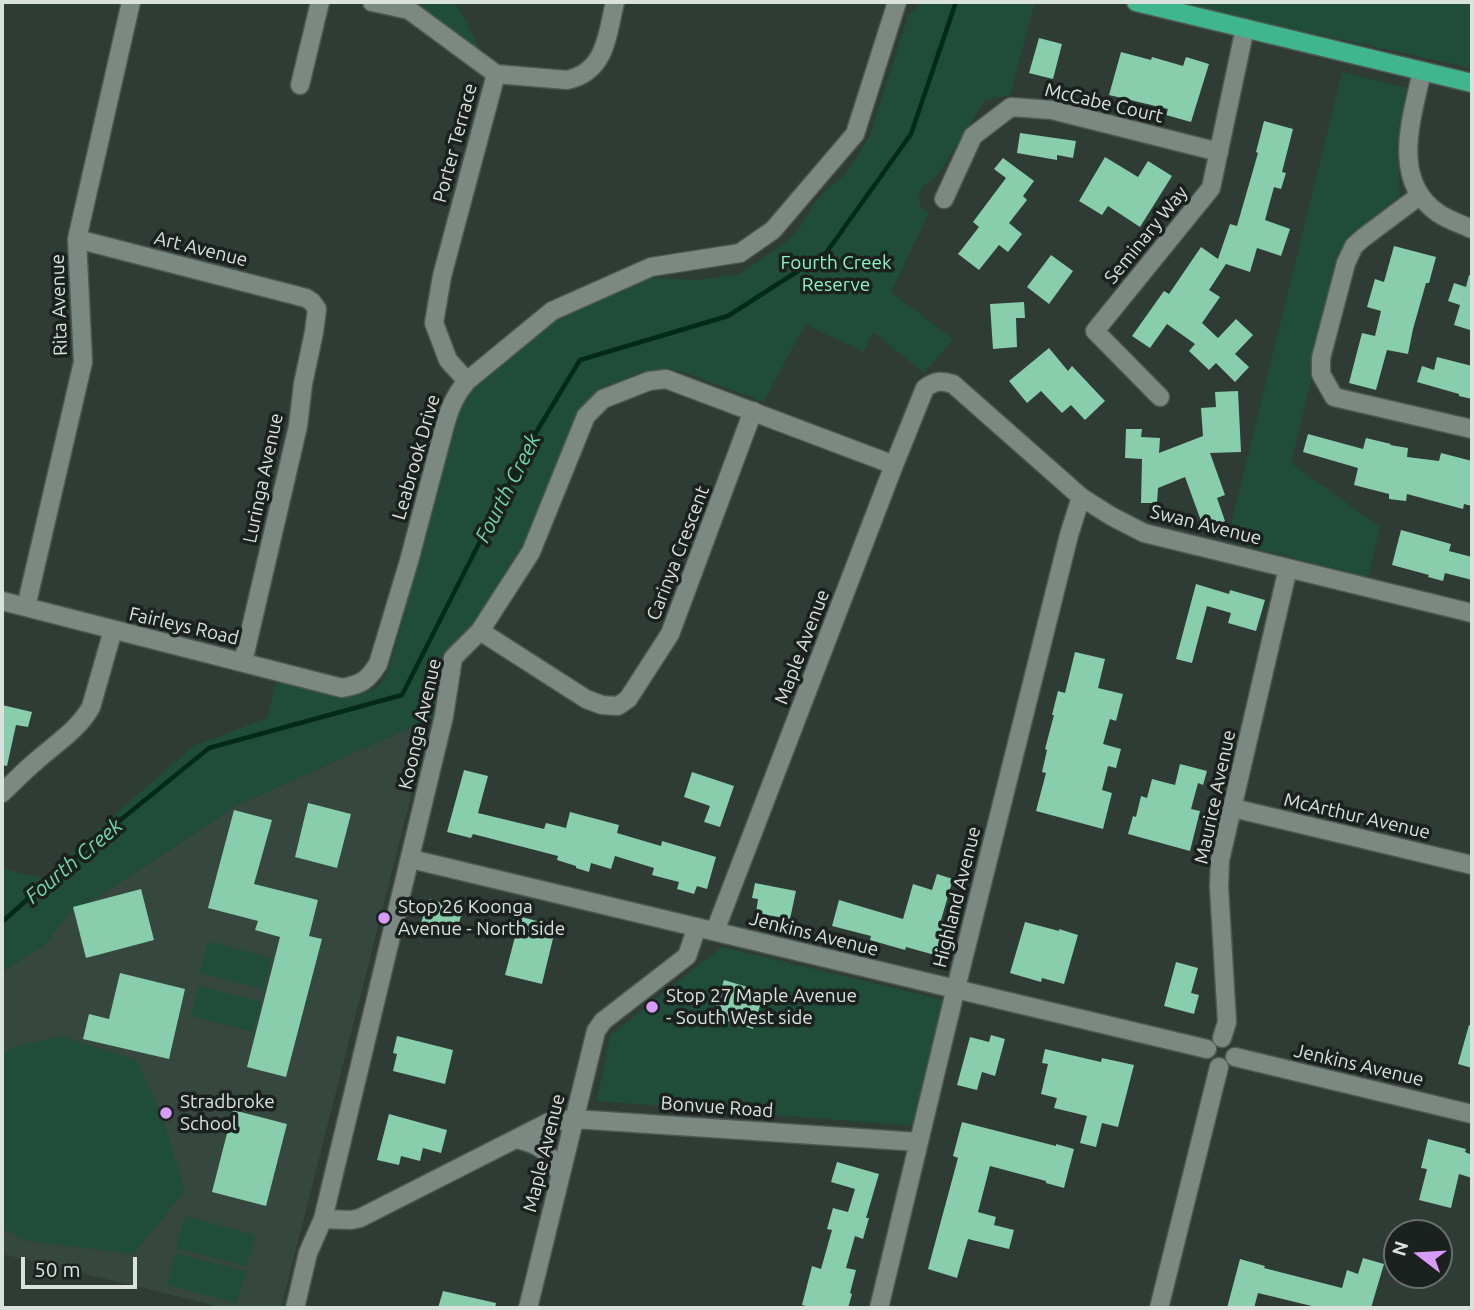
<!DOCTYPE html>
<html>
<head>
<meta charset="utf-8">
<style>
  body { margin:0 }
  #map { position:relative; width:1474px; height:1310px; overflow:hidden; background:#2f3b35; font-family:Ubuntu,sans-serif }
  canvas { display:block }
  .frame { position:absolute; inset:0; border:4px solid #dae2de; pointer-events:none }
  .north { position:absolute; left:1383px; top:1219px; width:70px; height:70px; box-sizing:border-box; background:#1b211e; border:2px solid #676e6b; border-radius:50%; rotate:287deg; font-size:19px; font-weight:700; line-height:28px; text-align:center; color:#dae2de }
  .north::after { content:''; display:block; margin:auto; width:24px; height:32px; background:#d79bf9; clip-path:polygon(50% 0,100% 100%,50% 72%,0 100%) }
  .scale { position:absolute; left:21px; top:1257px; width:116px; height:32px; box-sizing:border-box; border:4px solid #dae2de; border-top:0; padding-left:9px; font-size:21px; line-height:24px; white-space:nowrap; color:#dae2de; -webkit-text-stroke:5px #1b211e; paint-order:stroke }
</style>
</head>
<body>
<div id="map">
<canvas width="1474" height="1310"></canvas>
<div class="frame"></div>
<div class="north">N</div>
<div class="scale">50 m</div>
</div>
<script>
const ctx = document.querySelector('canvas').getContext('2d');
ctx.lineJoin = 'round';
function fill(path, color) { ctx.fillStyle = color; ctx.fill(path, 'evenodd'); }
function trace(path, color, width, dash) { ctx.strokeStyle = color; ctx.lineWidth = width; ctx.lineCap = dash ? 'butt' : 'round'; ctx.setLineDash(dash || []); ctx.stroke(path); }
function drawText(font, color, halo, rows, align = 'center') {
  ctx.font = font + ' Ubuntu,sans-serif'; ctx.lineWidth = 7; ctx.setLineDash([]); ctx.textBaseline = 'middle'; ctx.strokeStyle = halo; ctx.fillStyle = color; for (const [text, x, y, turn = 0] of rows) {
    ctx.save(); ctx.translate(x, y); ctx.rotate((+turn || 0) * Math.PI / 180); ctx.textAlign = isNaN(turn) ? turn : align; if (halo) ctx.strokeText(text, 0, 0); ctx.fillText(text, 0, 0); ctx.restore();
  }
}
const built = new Path2D(`
  M431,718L281,1308H226L2,1254V972L44,945L70,912L99,896L238,805Z`);
const green = new Path2D(`
  M395,2H455L488,63Z
  M921,2H1035L1010,95L985,100L937,176L923,186L920,192L919,199L920,206L929,213L891,292L953,339L924,373L873,332L863,352L805,324L764,402L680,371L638,373L596,394L531,552L453,660L444,716L431,718L238,805L99,896L71,912L44,945L2,972V869L43,878L193,746L267,718L278,673L361,691C381,689 383,682 390,665L459,411L463,400L470,391L554,315L624,284L651,278L697,280L740,274L782,245L799,229L816,201L828,188L846,174L869,138L908,16Z
  M1168,2H1472V68Z
  M1342,72L1407,88L1397,147L1400,196L1345,242L1291,463L1380,527L1368,577L1227,541Z
  M208,942L271,958L263,989L200,973Z
  M722,947L944,1000L915,1126L597,1101L610,1035Z
  M199,986L261,1002L253,1032L191,1016Z
  M60,1036L136,1060L162,1115L185,1191L133,1254L28,1241L2,1228V1057L10,1048Z
  M185,1216L255,1235L247,1266L176,1248Z
  M175,1253L246,1272L237,1303L167,1285Z`);
const stream = new Path2D(`
  M2,922L75,857L209,748L402,695L532,439L580,360L728,316L826,253L911,134L956,2`);
const building = new Path2D(`
  M1039,38L1062,44L1053,79L1029,73Z
  M1121,52L1151,60L1152,57L1183,66L1186,57L1209,64L1191,122L1166,115L1168,109L1109,95Z
  M1264,121L1293,129L1282,172L1286,173L1281,189L1274,187L1265,220L1290,229L1281,256L1257,248L1250,272L1226,264L1209,290L1220,297L1202,323L1218,338L1236,319L1253,335L1235,354L1249,367L1235,382L1216,363L1209,370L1189,351L1195,344L1167,324L1150,348L1132,336L1164,291L1169,294L1201,247L1218,259L1230,224L1237,226L1258,153L1256,152Z
  M1020,133L1076,141L1073,158L1057,155V160L1017,153Z
  M1105,157L1138,177L1148,161L1172,176L1140,227L1108,206L1102,215L1079,201Z
  M1003,158L1034,181L1023,196L1027,200L1009,223L1022,234L1008,252L999,245L979,270L958,254L979,227L973,222L1006,178L994,169Z
  M1394,246L1436,257L1429,283H1426L1413,329L1408,354L1387,350L1376,390L1349,383L1362,333L1375,336L1381,311L1367,307L1375,279L1384,282Z
  M1051,255L1073,271L1049,304L1027,287Z
  M1469,275L1472,276V322L1470,330L1454,325L1460,305L1448,301L1454,283L1466,287Z
  M1024,302L1025,318H1016L1017,347L993,349L990,304Z
  M1049,348L1068,371L1072,366L1105,401L1085,420L1071,405L1062,413L1041,391L1027,403L1009,381Z
  M1437,357L1472,366V399L1459,396V394L1417,382L1422,366L1434,370Z
  M1238,391L1241,452L1210,453L1225,495L1217,498L1225,521L1204,529L1185,477L1158,488L1157,503H1141L1142,459L1125,458L1126,429H1142L1141,437L1160,438L1159,453L1203,436L1201,408L1216,407L1215,392Z
  M1308,434L1363,449L1366,438L1391,444L1390,445L1408,448L1407,457L1439,461L1441,453L1472,461V506L1464,504L1463,509L1407,494L1406,501L1389,499V494L1354,485L1358,468L1303,452Z
  M1401,530L1451,544L1449,551L1472,557V580L1445,573L1443,581L1428,577L1429,575L1392,565Z
  M1196,584L1229,594L1230,590L1265,600L1256,631L1228,623L1231,613L1207,606L1192,663L1176,659Z
  M1075,652L1105,659L1098,688L1123,694L1116,721L1110,719L1103,744L1121,749L1116,768L1108,766L1102,790L1112,793L1103,829L1036,811L1046,773L1042,772L1047,750L1045,749L1054,715H1052L1058,691L1065,693Z
  M2,705L32,712L28,727L16,725L7,766L2,765Z
  M1180,764L1207,771L1203,785L1198,783L1191,809L1200,811L1190,851L1128,834L1133,816L1136,817L1141,796L1147,798L1152,779L1175,785Z
  M464,770L488,776L478,813L544,829L546,823L566,828L570,812L619,825L617,833L661,846L662,841L716,857L707,889L697,886L694,894L677,889L679,882L652,875L654,868L615,856L611,869L591,863L589,872L576,868V866L557,860L558,856L473,834L471,838L447,832Z
  M692,772L734,786L720,827L704,822L710,806L684,797Z
  M308,803L351,814L337,868L295,857Z
  M234,810L272,820L254,884L318,900L309,936L322,939L286,1077L247,1067L280,937L255,930L258,921L208,908Z
  M937,874L953,879L941,920L952,923L942,957L906,947L905,950L870,940L871,936L832,926L839,900L903,919L913,884L932,890Z
  M755,883L796,891L790,919L756,913L758,899L752,898Z
  M141,889L154,940L86,958L73,907Z
  M429,899L463,909L456,933L421,923Z
  M514,915L556,926L542,984L505,975L516,933L510,932Z
  M1025,922L1059,931V929L1078,935L1064,984L1042,978L1041,982L1010,973Z
  M1176,962L1198,968L1191,993L1199,995L1194,1014L1164,1006Z
  M120,973L185,989L169,1059L83,1039L89,1014L109,1019Z
  M724,980L764,992L753,1029L721,1019L723,1011L715,1009Z
  M1469,1025L1472,1026V1068L1458,1064Z
  M991,1035L1005,1039L995,1076L982,1072L977,1090L957,1085L970,1037L989,1042Z
  M397,1036L453,1050L445,1084L393,1071L397,1054L393,1053Z
  M1045,1049L1101,1062L1102,1058L1134,1065L1118,1127L1102,1123L1096,1147L1080,1143L1087,1116L1054,1108L1057,1098L1041,1094L1048,1064L1042,1063Z
  M233,1110L287,1124L266,1206L212,1192Z
  M389,1114L447,1130L441,1153L423,1148L420,1161L401,1156L399,1165L377,1160Z
  M962,1122L1056,1146V1144L1074,1149L1064,1188L1046,1183V1181L990,1166L978,1212L996,1217L994,1225L1014,1230L1009,1249L968,1239L957,1278L928,1269L958,1158L953,1156Z
  M1428,1139L1466,1149L1465,1152L1472,1155V1178L1459,1174L1451,1208L1419,1200L1427,1169L1421,1168Z
  M837,1162L879,1174L866,1218H869L863,1239L855,1236L846,1268L856,1270L850,1293L852,1294L848,1308H805L806,1306L802,1305L812,1266L821,1269L832,1230L827,1229L833,1208L848,1212L855,1189L831,1182Z
  M1363,1258L1384,1264L1371,1308H1320L1258,1293L1254,1308H1227L1240,1259L1265,1266L1264,1268L1342,1288L1347,1270L1358,1274Z
  M443,1291L496,1303L495,1308H438Z`);
const minor = new Path2D(`
  M372,2L409,10L496,74
  M1422,71C1412,118 1390,180 1438,213C1448,220 1461,224 1472,229
  M300,85L320,2
  M1419,196L1363,238L1354,246L1346,263L1321,358V374L1334,397L1472,429
  M944,199L973,136L1011,107L1052,110L1219,152
  M77,239L306,298L312,302L317,309L314,332L303,384L298,426L243,662
  M467,381L448,360L434,323L442,276L496,74L567,80C606,72 607,35 615,2
  M1160,397L1095,331L1211,188L1245,28
  M2,601L342,688C362,684 367,681 378,664L409,561L445,425C450,407 455,395 467,381L552,311L651,267L740,253L773,230L855,134L897,2
  M26,607L83,362L77,239L131,2
  M480,631L586,699L602,705L618,706L628,699L670,634L753,411
  M2,793C13,783 23,772 35,762C55,744 78,730 91,707L113,630
  M1233,808L1472,865
  M411,859L1207,1049
  M715,931L894,465L925,388C935,381 941,380 953,384L1081,497L1111,516L1144,533L1472,613
  M1222,1038L1227,1022L1219,887L1220,860L1288,568
  M1235,1057L1472,1114
  M516,1139C542,1145 548,1151 560,1174
  M323,1219L351,1220L360,1218L549,1122L574,1119L919,1142
  M295,1308L308,1253L323,1219L444,716L453,658L480,631L531,552L586,416L603,399L649,381L666,379L894,465
  M528,1308L596,1031L603,1021L687,956L697,927
  M879,1308L953,1000L1069,535L1081,497
  M1159,1308L1219,1067`);
const major = new Path2D(`
  M1136,2L1472,83`);
const markers = [
  [384,918,7,"#d79bf9"],
  [652,1007,7,"#d79bf9"],
  [166,1113,7,"#d79bf9"]
];
const streetNames = [
  ["McCabe Court",1104,103,13],
  ["Porter Terrace",455,143,-75],
  ["Seminary Way",1146,235,-51],
  ["Art Avenue",201,249,14],
  ["Rita Avenue",59,305,-92],
  ["Leabrook Drive",416,457,-74],
  ["Luringa Avenue",263,478,-78],
  ["Swan Avenue",1206,525,14],
  ["Carinya Crescent",678,553,-69],
  ["Fairleys Road",184,626,13],
  ["Maple Avenue",802,647,-69],
  ["Koonga Avenue",420,724,-77],
  ["Maurice Avenue",1215,797,-78],
  ["McArthur Avenue",1357,816,13],
  ["Highland Avenue",957,897,-76],
  ["Jenkins Avenue",814,934,14],
  ["Jenkins Avenue",1359,1065,13],
  ["Bonvue Road",717,1107,4],
  ["Maple Avenue",544,1153,-76]
];
const parkNames = [
  ["Fourth Creek",836,263],
  ["Reserve",836,285]
];
const poiNames = [
  ["Stop 26 Koonga",398,907],
  ["Avenue - North side",398,929],
  ["Stop 27 Maple Avenue",666,996],
  ["- South West side",666,1018],
  ["Stradbroke",180,1102],
  ["School",180,1124]
];
const waterNames = [
  ["Fourth Creek",508,488,-63],
  ["Fourth Creek",74,861,-40]
];
fill(built, '#35473e');
fill(green, '#1f4d39');
trace(stream, '#02291a', 4.5);
fill(building, '#88ceac');
trace(minor, '#4e5853', 21);
trace(major, '#4e5853', 21);
trace(minor, '#7c8982', 18);
trace(major, '#3fb68d', 18);
for (const [x, y, r, color] of markers) { const dot = new Path2D(); dot.arc(x, y, r, 0, 2 * Math.PI); ctx.fillStyle = color; ctx.fill(dot); trace(dot, '#1b211e', 2.5); }
drawText('19px', '#dae2de', '#1b211e', streetNames);
drawText('19px', '#8ef3c4', '#1b211e', parkNames);
drawText('19px', '#dae2de', '#1b211e', poiNames, 'left');
drawText('italic 21px', '#71d6a8', '#1b211e', waterNames);
</script>
</body>
</html>
